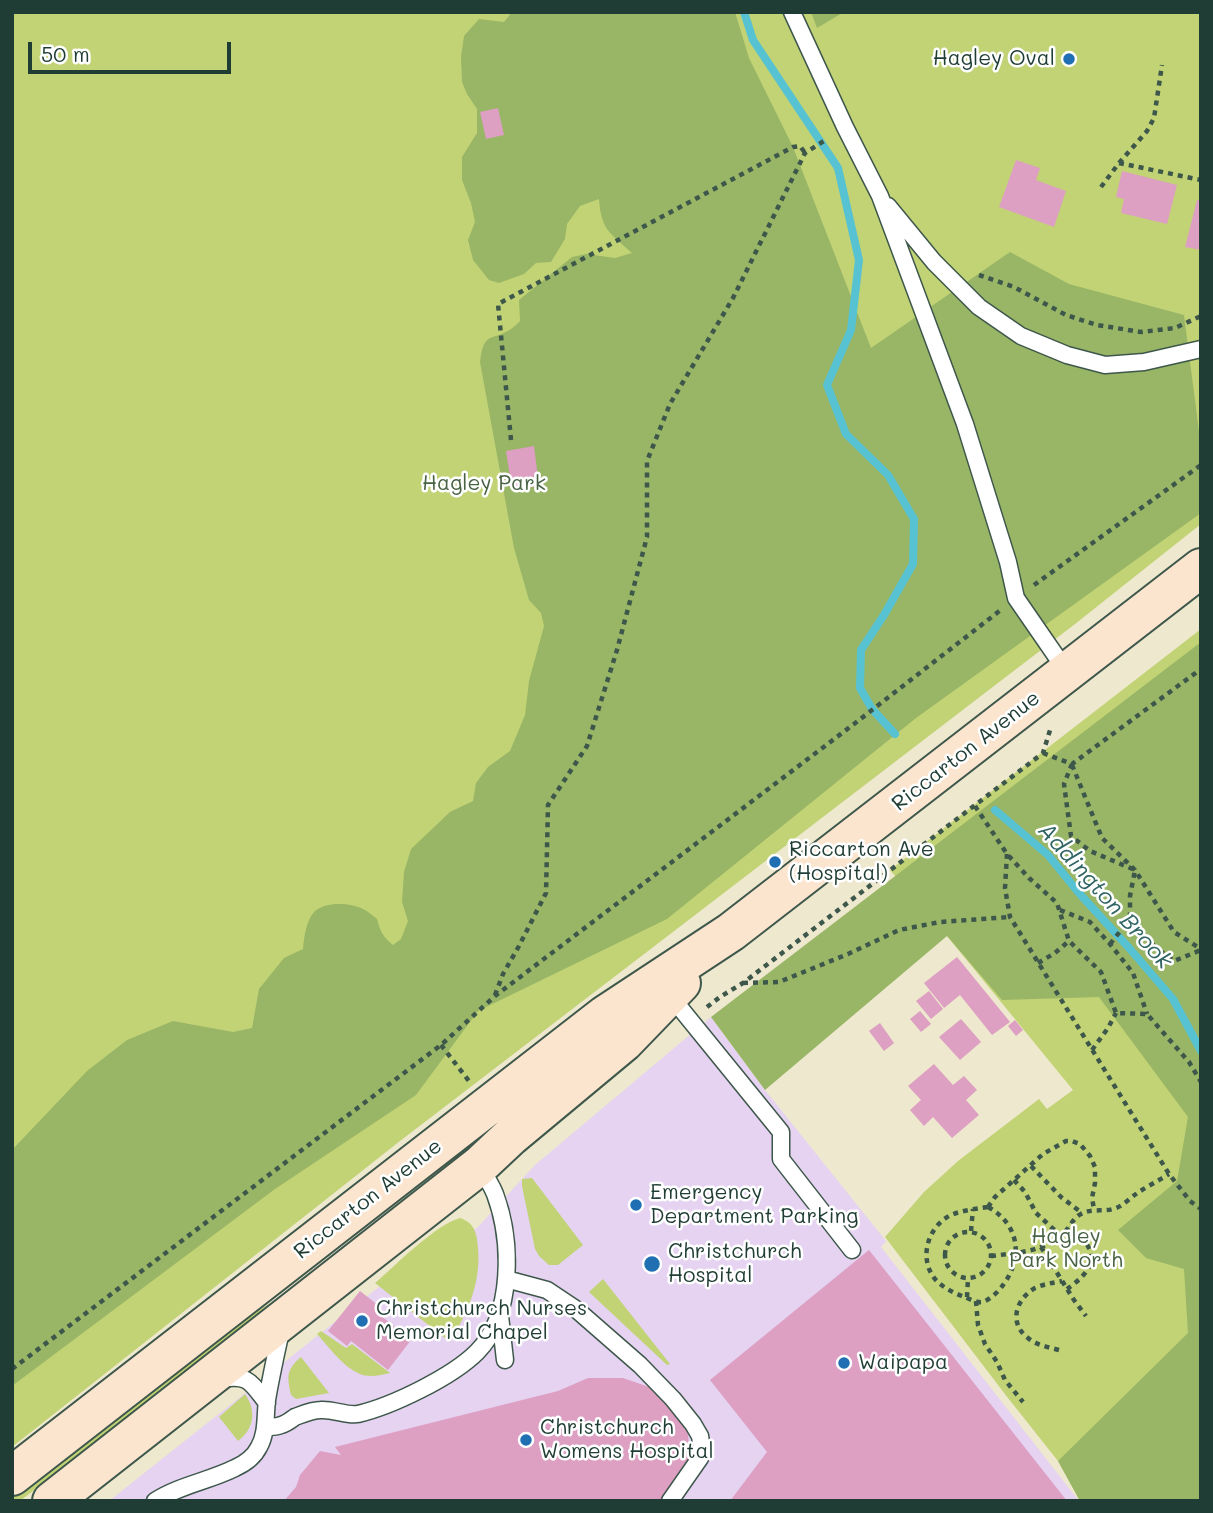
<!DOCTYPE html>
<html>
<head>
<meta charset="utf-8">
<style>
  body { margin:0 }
  #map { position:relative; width:1213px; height:1513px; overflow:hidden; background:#eee8ce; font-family:Mali,sans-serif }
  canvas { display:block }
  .frame { position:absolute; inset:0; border:14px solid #1f3d34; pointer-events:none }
  .scale { position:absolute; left:28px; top:42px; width:203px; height:32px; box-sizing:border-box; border:4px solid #1f3d34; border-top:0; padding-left:9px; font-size:21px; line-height:24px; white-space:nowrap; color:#1f3d34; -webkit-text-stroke:5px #fff; paint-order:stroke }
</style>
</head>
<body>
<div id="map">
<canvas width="1213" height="1513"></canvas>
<div class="frame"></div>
<div class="scale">50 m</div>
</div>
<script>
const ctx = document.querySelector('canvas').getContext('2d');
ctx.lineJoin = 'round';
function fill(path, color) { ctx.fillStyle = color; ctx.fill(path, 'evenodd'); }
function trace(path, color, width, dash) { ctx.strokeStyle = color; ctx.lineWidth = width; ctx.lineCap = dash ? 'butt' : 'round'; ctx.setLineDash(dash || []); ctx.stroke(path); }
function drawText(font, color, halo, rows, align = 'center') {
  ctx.font = font + ' Mali,sans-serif'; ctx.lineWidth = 5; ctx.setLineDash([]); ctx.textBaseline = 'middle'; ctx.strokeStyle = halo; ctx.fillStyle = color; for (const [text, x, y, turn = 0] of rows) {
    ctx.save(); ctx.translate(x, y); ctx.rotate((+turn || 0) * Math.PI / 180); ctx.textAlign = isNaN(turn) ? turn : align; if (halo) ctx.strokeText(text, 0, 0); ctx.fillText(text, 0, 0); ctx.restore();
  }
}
const built = new Path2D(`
  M711,1017L765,1090L886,1241L881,1247L1079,1501H109L389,1279L430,1249L477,1228L535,1165Z`);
const green = new Path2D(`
  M12,12H1201V524L1075,624L400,1141L12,1447Z
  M1201,629V1501H1080L1058,1461L1008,1398L885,1237L924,1192L958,1161L1039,1099L1047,1109L1073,1090L947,936L890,870Z
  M532,1178L583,1245L558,1265H549L539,1256L535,1249L522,1186V1179Z
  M460,1218C475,1223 477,1234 478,1248C481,1283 468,1312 450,1342L375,1283C396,1265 435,1225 460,1218Z
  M603,1279L670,1364L667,1365L589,1292Z
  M291,1290L236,1334L20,1501H12V1494L225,1332Z
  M321,1331L346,1348L352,1344L390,1373C381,1375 369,1378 360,1374C343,1367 329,1347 317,1334Z
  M301,1357L329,1393L296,1399L291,1395C287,1376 286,1370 301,1357Z
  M245,1394C257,1411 254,1429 238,1441L219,1417Z`);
const forest = new Path2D(`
  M512,12H735L749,58L793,147L871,348L1010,252L1069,284L1184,315L1201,447V513L916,718L667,919L478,1011L416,1095L275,1189L12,1386V1150L87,1071L127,1040L173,1021L233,1032L252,1028L259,989L284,958L303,949C304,938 306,921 314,912C326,901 350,903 363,909C368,911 373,916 377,919C380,931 383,937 393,945L401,939L408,921L402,902L404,872L411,849L450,812L473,801L476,783L488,767L510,751L525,715L529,681L544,626L541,613L529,600L514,548L480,362C484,330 491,342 511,329C514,327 517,324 520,321L519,300L572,257L586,254L615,258L632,253C610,233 601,230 599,199L580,206L567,224L565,239L551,262L536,263L524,274L499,283L489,280L473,260L468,240L475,222L471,203L462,180V157L477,133V109L467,94L462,82L461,57L464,36L479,19L504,22Z
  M811,12H844L817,28Z
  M1201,642V1501H1080L1058,1461L1188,1333L1184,1269L1146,1258L1118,1230L1177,1181L1188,1117L1099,997L1002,1000L947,936L765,1090L711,1017Z`);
const stream = new Path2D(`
  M744,12L753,40L838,168L859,260L851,330L827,385L846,434L888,475L914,519L913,564L884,615L861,650L860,688L872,709L895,734
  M995,810L1048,855L1079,893L1130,949L1173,999L1201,1051`);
const building = new Path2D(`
  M498,108L504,135L486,139L480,112Z
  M1016,160L1040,168L1036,180L1066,191L1054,227L999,207Z
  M1122,171L1177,185L1167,224L1121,213L1124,199L1116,197Z
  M1197,200L1201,201V250L1185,247Z
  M534,446L539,486L512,490L506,451Z
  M957,957L1010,1022L992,1035L960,995L944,1008L924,983Z
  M929,991L943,1009L931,1019L916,1001Z
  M920,1011L931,1024L921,1032L910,1019Z
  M961,1019L981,1042L960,1060L939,1037Z
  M1015,1020L1023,1030L1016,1036L1008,1026Z
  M880,1023L894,1043L884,1051L869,1031Z
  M934,1064L953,1085L964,1076L977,1090L966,1100L979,1115L952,1138L933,1117L924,1126L910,1110L921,1100L908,1086Z
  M869,1250L1067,1501H730L767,1452L710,1380Z
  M360,1291L379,1306L375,1311L411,1340L388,1370L351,1341L347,1346L328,1331Z
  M588,1378H623L652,1388L675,1407L688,1433L690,1463L664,1501H284L296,1487L300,1475L320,1451L341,1455L335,1447L558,1391Z`);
const path = new Path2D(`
  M1119,163L1201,180
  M1101,187L1119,163L1147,131L1154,118L1162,65
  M979,275L1014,287L1066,315L1097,325L1141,332L1175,328L1201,316
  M511,440L498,304L793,147L800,146L805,153
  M1034,585L1201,465
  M1043,753L1072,764L1201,669
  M1072,764L1064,784L1071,836L1090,851L1135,870L1130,896V919L1155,947L1174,961L1201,950
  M1072,765L1102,838L1135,870L1174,932L1201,949
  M975,806L1007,854L1029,878L1057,903L1069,941L1101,972L1116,1013L1147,1014L1189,1062L1201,1082
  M1007,854L1005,888L1010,917L1169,1174L1190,1201L1201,1209
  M1060,910L1090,922L1110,944L1133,973L1147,1014
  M1110,944L1130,919
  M1038,963L1055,953L1069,941
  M743,983L779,982L848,954L899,930L940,922L1010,917
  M495,995L503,974L519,946L546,893L548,805L587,746L617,650L647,537V461L670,404L733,298L805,153L827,139
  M707,1007L720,997L743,983L1043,753L1051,727
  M441,1045L469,1081
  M1092,1050L1108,1028L1116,1013
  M1031,1166L1061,1197L1082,1213
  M1014,1180L1025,1192L1036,1213L1061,1236
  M988,1207C1019,1224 1024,1257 1003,1285C999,1291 990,1300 982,1302C976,1303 968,1298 962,1296C952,1292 942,1287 935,1279C918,1258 928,1226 951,1215C963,1210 976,1209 988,1207Z
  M988,1207L995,1197L1043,1154L1066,1141H1072L1080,1144L1090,1156L1095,1167V1183L1092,1198L1094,1209
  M971,1231L973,1209
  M945 1255a23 23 0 1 1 46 0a23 23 0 1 1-46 0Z
  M1041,1247L1074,1300L1086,1316
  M991,1256C1016,1253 1043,1252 1063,1234C1070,1227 1073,1218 1081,1214C1092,1208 1102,1212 1113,1209C1122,1207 1129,1199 1136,1194C1146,1187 1158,1181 1169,1174
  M1067,1289C1080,1280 1098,1265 1089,1248C1085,1240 1075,1234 1068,1228
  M967,1297L968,1278
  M976,1301L978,1325L985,1344L997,1362L1005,1380L1023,1402
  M1059,1350C1048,1347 1036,1345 1028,1338C1008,1323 1016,1299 1035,1288C1044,1284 1052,1283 1062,1281
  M12,1369L441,1045L495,996L854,724L1002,609`);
const lane = new Path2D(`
  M792,12L845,127L880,196L965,424L1008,562L1016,598L1067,672
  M888,206L934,262L979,307L1021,336L1067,355L1105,365L1144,362L1201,349
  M668,993L781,1132V1159L852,1250
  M506,1279L547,1290L577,1310L640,1365L673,1399L693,1424L700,1436L702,1449L700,1458L670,1501
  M500,1316L505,1360
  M222,1379C249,1374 251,1383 267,1403
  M265,1427C270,1427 277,1427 281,1425C286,1424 291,1420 295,1417C303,1414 312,1410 321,1410C333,1409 347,1416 358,1414C392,1406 452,1377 477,1352C514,1315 512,1240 495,1194C491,1184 485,1175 479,1166
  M155,1501C180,1485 209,1481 235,1468C244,1464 254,1457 259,1447C267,1433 265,1416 267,1400C271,1376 276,1354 281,1331`);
const secondary = new Path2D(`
  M12,1476L605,1015L731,932L1201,568
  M52,1501L479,1166L511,1136L624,1042L681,983`);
const markers = [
  [1069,59,7,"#1f6fb2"],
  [775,862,7,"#1f6fb2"],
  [636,1205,7,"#1f6fb2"],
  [652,1264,9,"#1f6fb2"],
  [362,1321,7,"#1f6fb2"],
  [844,1363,7,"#1f6fb2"],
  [526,1440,7,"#1f6fb2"]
];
const poiNames = [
  ["Hagley Oval",1055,59,"right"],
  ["Riccarton Ave",789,850],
  ["(Hospital)",789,874],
  ["Emergency",650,1193],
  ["Department Parking",650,1217],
  ["Christchurch",668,1252],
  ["Hospital",668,1276],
  ["Christchurch Nurses",376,1309],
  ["Memorial Chapel",376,1333],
  ["Waipapa",858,1363],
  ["Christchurch",540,1428],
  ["Womens Hospital",540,1452]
];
const parkNames = [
  ["Hagley Park",484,484],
  ["Hagley",1066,1237],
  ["Park North",1066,1261]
];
const streetNames = [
  ["Riccarton Avenue",966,751,-38],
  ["Riccarton Avenue",368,1199,-38]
];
const waterNames = [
  ["Addington Brook",1105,896,48]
];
fill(built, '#e5d3f1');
fill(green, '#c2d375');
fill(forest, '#99b566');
trace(stream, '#57c2d1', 8);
fill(building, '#dd9fc2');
trace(lane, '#3e574b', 19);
trace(secondary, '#3e574b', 42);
trace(path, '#3e574b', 4.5, [5, 5]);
trace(lane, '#fff', 16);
trace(secondary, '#fce5cf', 38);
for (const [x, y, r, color] of markers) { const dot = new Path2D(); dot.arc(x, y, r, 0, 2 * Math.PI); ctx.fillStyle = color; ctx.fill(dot); trace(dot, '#fff', 2.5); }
drawText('21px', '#1f3d34', '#fff', poiNames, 'left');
drawText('21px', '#486244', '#fff', parkNames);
drawText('21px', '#1f3d34', '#fff', streetNames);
drawText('italic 23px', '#306563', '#fff', waterNames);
</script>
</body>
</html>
